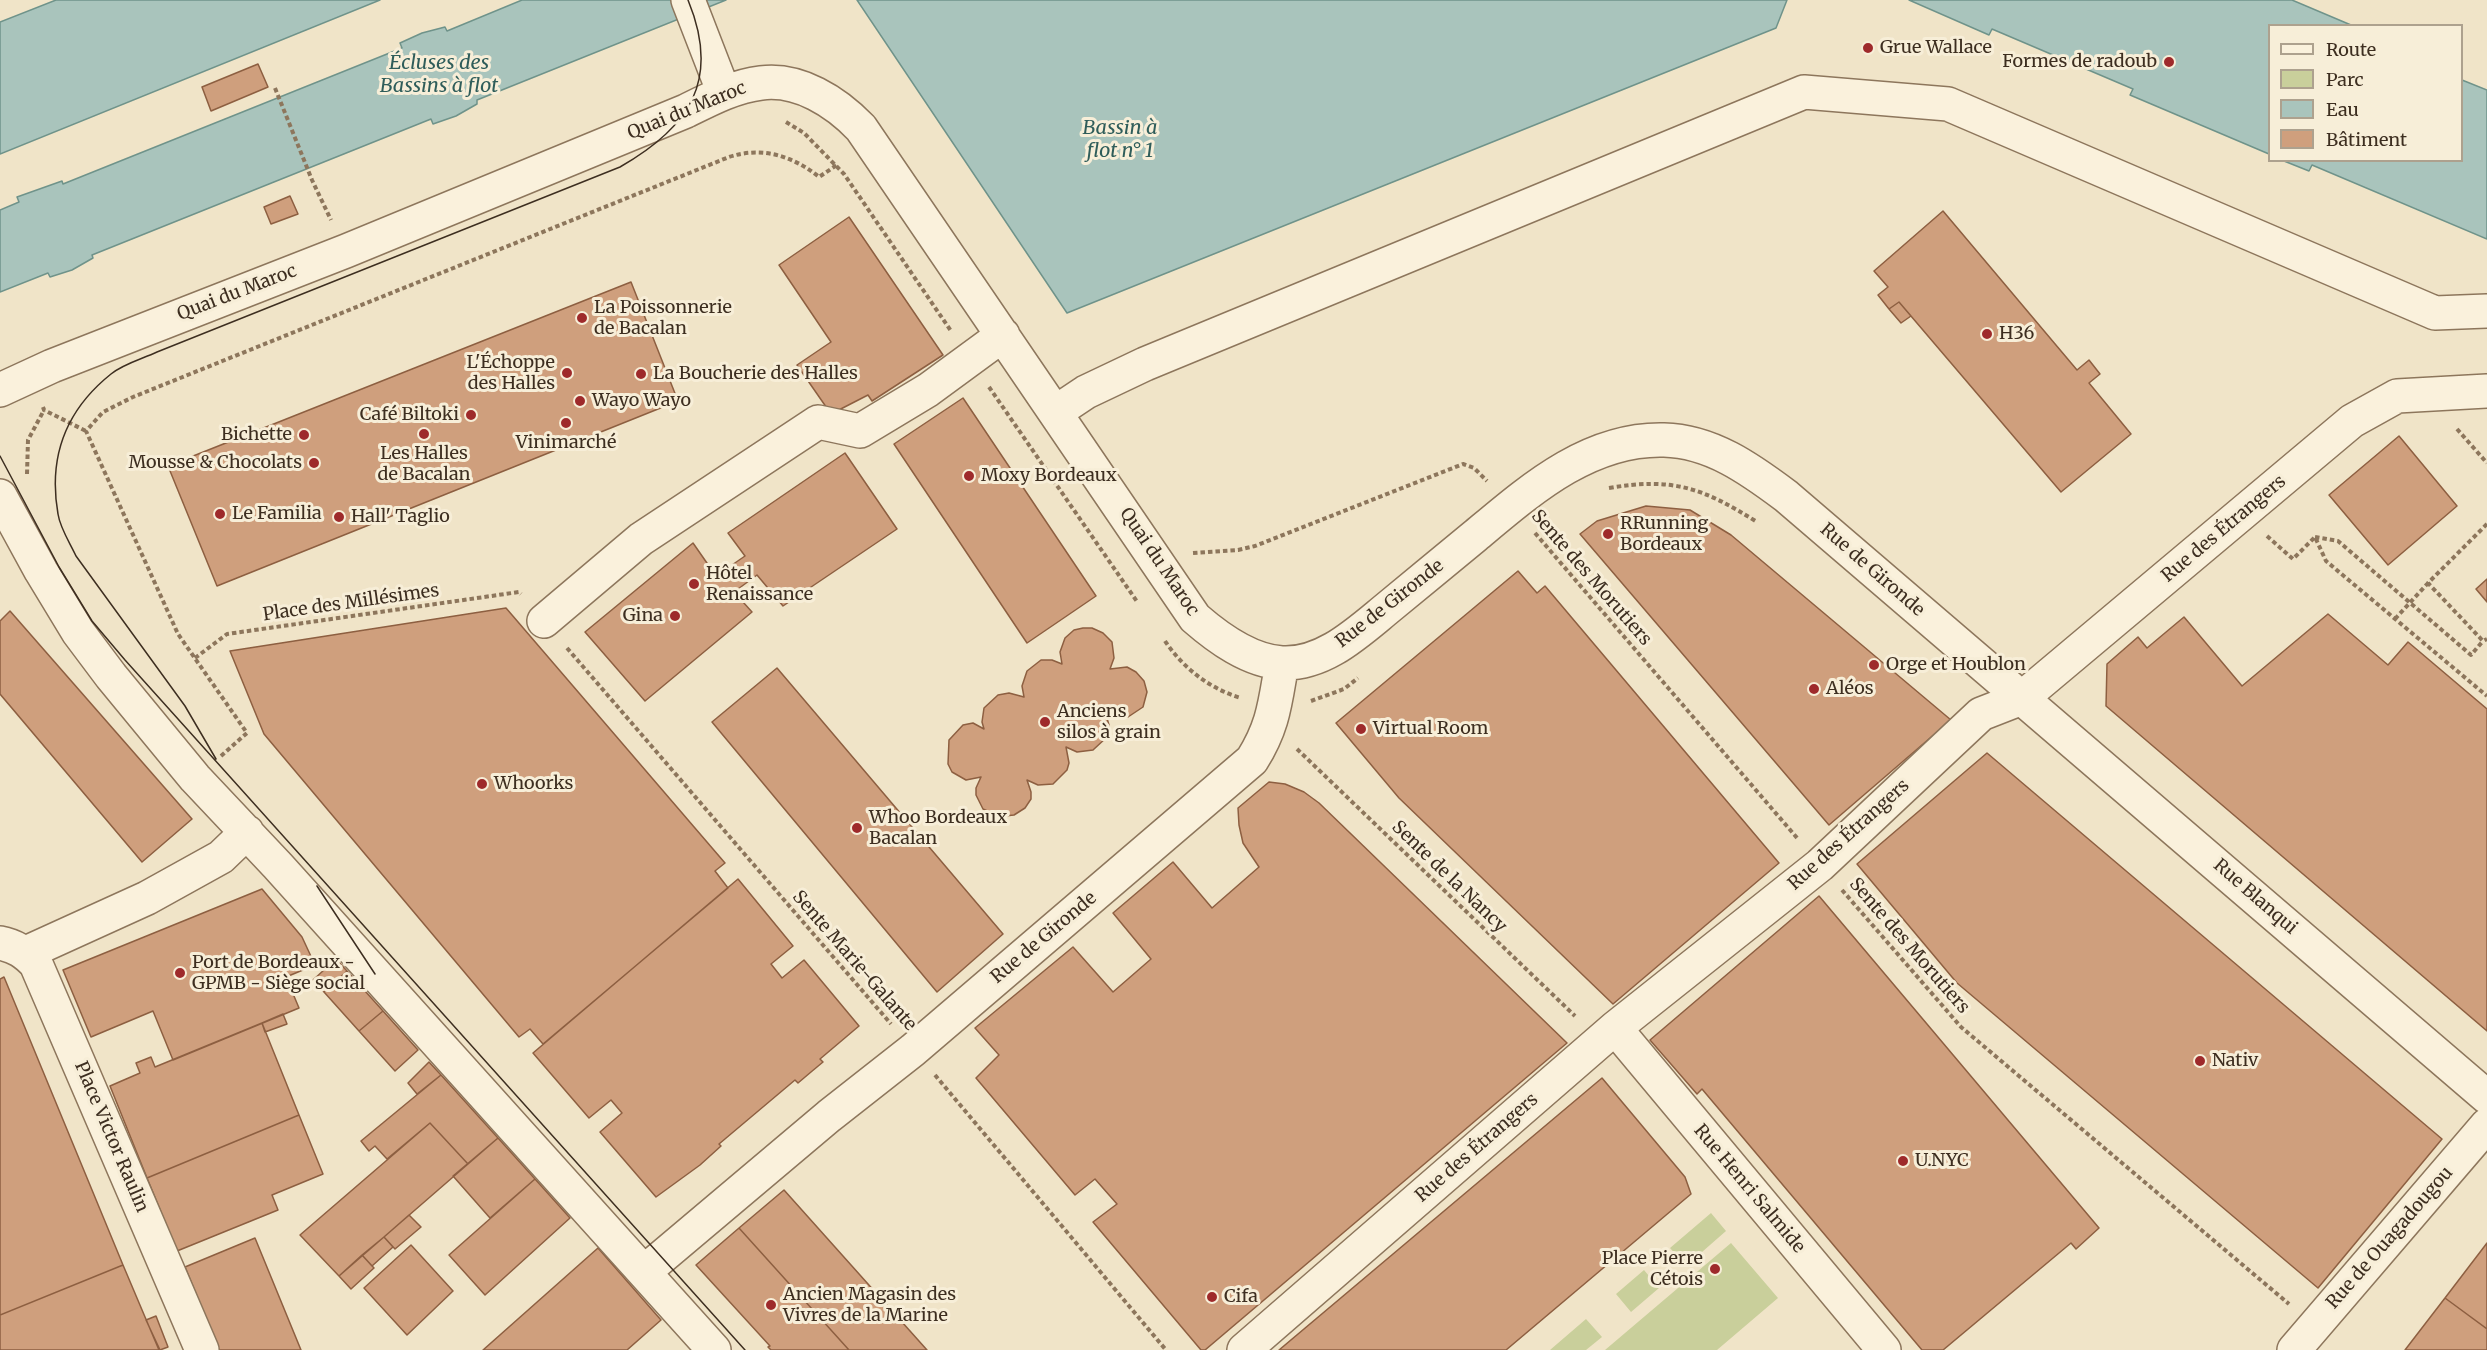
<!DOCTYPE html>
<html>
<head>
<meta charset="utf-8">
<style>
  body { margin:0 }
  #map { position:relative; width:2487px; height:1350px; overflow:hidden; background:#f0e4c8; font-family:Merriweather,serif }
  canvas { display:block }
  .legend { position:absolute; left:2268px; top:24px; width:195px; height:138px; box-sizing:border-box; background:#f7eed8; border:2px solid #ada18e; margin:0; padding:8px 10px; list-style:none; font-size:18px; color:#3d2e20 }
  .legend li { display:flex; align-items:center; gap:12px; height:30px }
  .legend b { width:30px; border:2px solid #ada18e }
</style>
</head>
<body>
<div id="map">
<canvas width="2487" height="1350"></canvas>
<ul class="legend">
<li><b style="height:8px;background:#faf1dc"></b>Route</li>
<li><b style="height:16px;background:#c9cf9b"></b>Parc</li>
<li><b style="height:16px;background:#a9c4bc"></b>Eau</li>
<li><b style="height:16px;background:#cf9f7d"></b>Bâtiment</li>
</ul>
</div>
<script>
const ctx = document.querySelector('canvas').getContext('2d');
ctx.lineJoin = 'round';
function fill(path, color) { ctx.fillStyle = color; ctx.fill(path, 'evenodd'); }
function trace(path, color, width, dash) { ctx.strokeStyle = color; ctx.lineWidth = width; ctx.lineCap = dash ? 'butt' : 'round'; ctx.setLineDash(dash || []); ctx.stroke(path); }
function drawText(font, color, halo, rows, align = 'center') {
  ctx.font = font + ' Merriweather,serif'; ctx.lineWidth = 6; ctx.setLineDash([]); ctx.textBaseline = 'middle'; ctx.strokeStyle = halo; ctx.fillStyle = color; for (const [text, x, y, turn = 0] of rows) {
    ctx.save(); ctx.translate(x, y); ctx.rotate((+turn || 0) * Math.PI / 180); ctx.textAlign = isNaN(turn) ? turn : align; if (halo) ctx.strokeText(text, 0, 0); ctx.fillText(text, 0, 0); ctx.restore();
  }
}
const green = new Path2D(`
  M1711,1213L1726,1231L1686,1266L1670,1248Z
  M1731,1243L1778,1298L1717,1350H1605Z
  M1644,1270L1659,1288L1631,1312L1616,1294Z
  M1586,1319L1602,1337L1586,1350H1550Z`);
const water = new Path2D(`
  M56,0H380L0,154V22Z
  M522,0H726L477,100V104L456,116L433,124L431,119L92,255L93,258L72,270L50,277L48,273L0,292V210L19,202L17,197L62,181L63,184L402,48L400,43L422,33L445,27L447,31Z
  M857,0H1787L1776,28L1067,313Z
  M1909,0H2292L2351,25L2270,26L2269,154L2130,95L2133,89L1992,29L1989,35Z
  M2462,80L2487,90V239L2312,165L2309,171L2284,161L2462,160Z`);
const building = new Path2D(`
  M258,64L268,87L211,111L202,87Z
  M290,196L298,214L271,224L264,207Z
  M1943,211L2077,370L2089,360L2100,374L2089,383L2131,434L2061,492L1899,302L1889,309L1878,295L1888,287L1874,271Z
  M849,217L943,355L872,401L868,395L831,414L797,365L831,342L779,265Z
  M631,282L678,401L217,586L168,466Z
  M1899,302L1911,316L1901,323L1889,309Z
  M963,398L1096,596L1027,643L894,444Z
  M2399,436L2457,506L2388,565L2329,495Z
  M845,453L897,529L783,606L757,575L734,592L752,612L645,701L585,632L693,543L716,576L745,556L728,533Z
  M1646,506L1690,510L1731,535L1951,720L1829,825L1580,534L1597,521Z
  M1518,571L1537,593L1545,586L1779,863L1613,1004L1399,798L1336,723Z
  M2487,579V602L2476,589Z
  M506,608L725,863L715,871L728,888L543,1044L530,1029L519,1037L264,734L230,651Z
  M10,611L192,819L142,862L0,694V621Z
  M2328,614L2388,665L2408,642L2487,709V1031L2106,706L2107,664L2138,637L2147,648L2184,617L2242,686Z
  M1083,628H1092L1103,633L1112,642L1114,658L1110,669L1127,667L1136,672L1144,681L1147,692L1143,707L1128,717L1114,718L1106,715L1109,725L1107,737L1093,750L1077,752L1066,747L1069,763L1067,770L1053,784L1038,785L1027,780L1031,792V799L1025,808L1014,815L1005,816L996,815L983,809L976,795V788L981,777L966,780L952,772L948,764L949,740L963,725L973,723L984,729L982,722L984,708L998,695L1009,693L1024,697L1022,686L1027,671L1041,660H1052L1062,664L1060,652L1065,638L1074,630Z
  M777,668L1003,934L937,992L712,722Z
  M1987,753L2442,1139L2318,1288L1957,983L1857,864Z
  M1269,782L1285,784L1304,792L1319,803L1567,1043L1205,1350H1201L1093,1222L1117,1204L1095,1179L1075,1195L976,1078L999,1055L975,1028L1073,947L1113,992L1151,959L1113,913L1173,862L1212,908L1259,867L1243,843L1239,825L1238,808Z
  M738,879L793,946L771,964L782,978L804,960L859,1026L820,1059L823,1062L811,1072L798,1083L795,1080L719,1144L721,1146L700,1165L656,1197L600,1132L622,1113L611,1100L589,1118L533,1053Z
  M262,889L302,937L315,965L286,977L299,1008L173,1060L153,1011L91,1037L63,970Z
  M1819,896L2099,1228L2076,1249L2071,1243L1943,1350H1922L1702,1089L1697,1094L1650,1040Z
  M336,959L347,971L324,992L313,980Z
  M347,971L383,1011L359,1031L324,992Z
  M4,977L123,1265L0,1315V979Z
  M383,1011L418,1050L395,1071L359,1031Z
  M283,1014L287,1024L265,1032L262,1023Z
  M262,1023L299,1115L147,1178L110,1086L140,1073L136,1063L151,1057L155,1067Z
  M429,1062L441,1075L417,1094L408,1083Z
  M441,1075L498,1138L468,1164L430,1123L387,1159L375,1146L369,1151L361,1141Z
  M1602,1078L1685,1177L1691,1194L1506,1350H1279Z
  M299,1115L323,1174L272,1195L278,1210L177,1251L147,1178Z
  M430,1123L468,1164L339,1276L300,1235Z
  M498,1138L535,1179L490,1218L453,1176Z
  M535,1179L570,1218L485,1295L449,1255Z
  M784,1190L927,1350H849L739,1228Z
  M409,1215L421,1227L395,1249L384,1237Z
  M739,1228L849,1350H771L768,1347L770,1346L696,1265Z
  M384,1237L393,1247L372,1266L362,1255Z
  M255,1238L301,1350H219L185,1267Z
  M2487,1243V1329L2445,1298Z
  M411,1245L453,1291L407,1335L364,1288Z
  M598,1248L661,1320L627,1350H483Z
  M362,1255L374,1268L351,1289L339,1276Z
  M123,1265L159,1350H0V1315Z
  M2445,1298L2487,1329V1350H2405Z
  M156,1316L168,1347L160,1350L146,1320Z`);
const path = new Path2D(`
  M275,88L312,180L331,220
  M786,122L804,133L844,174L951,331
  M989,387L1138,603
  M43,407L44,410L86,431
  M2457,429L2487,463
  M27,474L28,440L44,410
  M1609,488C1673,477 1703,488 1757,522
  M2487,524L2428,583L2483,641L2487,639
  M1535,533L1798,839
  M2267,536L2293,559L2315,537L2326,561L2487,696
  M2315,537L2338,541L2471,655L2483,641
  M1193,553L1238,550L1255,546L1463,464L1474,468L1487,481
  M2395,619L2428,583
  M1165,641C1183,668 1210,689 1241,698
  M567,648L891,1024
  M195,658L227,634L519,592L521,594
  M1311,701L1344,689L1358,678
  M1297,749L1575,1016
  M221,756L247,733L178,634L86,431L103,412L133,397L729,157C762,146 793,156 819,177L837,165
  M1842,890L1961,1027L2289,1304
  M935,1075L1166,1350`);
const minor = new Path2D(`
  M688,0L724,93
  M0,390L52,366L346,251L686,111C710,99 735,86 761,83C799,78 836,102 861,128L1195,618C1218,638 1249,661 1282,663C1322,665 1355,635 1384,611C1414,586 1445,561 1475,536C1529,491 1588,438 1664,440C1711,441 1750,469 1786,496L2487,1097
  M1056,412L1086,392L1145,364L1804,92L1948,104L2435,313L2487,311
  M0,496L41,571L78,632L111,676L195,778L278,866L714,1350
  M544,621L641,539L818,422L860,431L928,390L1003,335
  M0,943C16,946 26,953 36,964L202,1350
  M26,953L147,898L221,857L247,832
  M1615,1028L1884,1350
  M644,1272L829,1116L913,1050L1252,760C1274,725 1275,702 1282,663
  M1244,1350L1615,1028L1820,865L1981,714L2022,698L2352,421L2397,396L2487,391
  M2294,1350L2487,1125`);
const tram = new Path2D(`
  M0,456L59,567L92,621L125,660L745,1350
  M216,759L185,706L76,556C70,543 60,528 58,514C48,457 66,410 111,374C123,364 142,359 157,352L620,167C690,127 721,80 688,0
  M317,886L375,974`);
const markers = [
  [1868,48,6,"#9e2a2b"],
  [2169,62,6,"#9e2a2b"],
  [582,318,6,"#9e2a2b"],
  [1987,334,6,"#9e2a2b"],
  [567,373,6,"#9e2a2b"],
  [641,374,6,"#9e2a2b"],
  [580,401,6,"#9e2a2b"],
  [471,415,6,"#9e2a2b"],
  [566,423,6,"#9e2a2b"],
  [424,434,6,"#9e2a2b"],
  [304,435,6,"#9e2a2b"],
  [314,463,6,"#9e2a2b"],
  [969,476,6,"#9e2a2b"],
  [220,514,6,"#9e2a2b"],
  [339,517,6,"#9e2a2b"],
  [1608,534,6,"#9e2a2b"],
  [694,584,6,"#9e2a2b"],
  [675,616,6,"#9e2a2b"],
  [1874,665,6,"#9e2a2b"],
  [1814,689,6,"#9e2a2b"],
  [1045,722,6,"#9e2a2b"],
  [1361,729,6,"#9e2a2b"],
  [482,784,6,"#9e2a2b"],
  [857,828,6,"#9e2a2b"],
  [180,973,6,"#9e2a2b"],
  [2200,1061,6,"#9e2a2b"],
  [1903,1161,6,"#9e2a2b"],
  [1715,1269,6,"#9e2a2b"],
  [1212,1297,6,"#9e2a2b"],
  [771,1305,6,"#9e2a2b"]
];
const poiNames = [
  ["Grue Wallace",1880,48],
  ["Formes de radoub",2157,62,"right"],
  ["La Poissonnerie",594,308],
  ["de Bacalan",594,329],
  ["H36",1999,334],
  ["L'Échoppe",555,363,"right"],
  ["des Halles",555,384,"right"],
  ["La Boucherie des Halles",653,374],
  ["Wayo Wayo",592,401],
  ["Café Biltoki",459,415,"right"],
  ["Bichette",292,435,"right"],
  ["Vinimarché",566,443,"center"],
  ["Les Halles",424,454,"center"],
  ["de Bacalan",424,475,"center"],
  ["Mousse & Chocolats",302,463,"right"],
  ["Moxy Bordeaux",981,476],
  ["Le Familia",232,514],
  ["Hall' Taglio",351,517],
  ["RRunning",1620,524],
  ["Bordeaux",1620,545],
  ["Hôtel",706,574],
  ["Renaissance",706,595],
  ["Gina",663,616,"right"],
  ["Orge et Houblon",1886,665],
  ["Aléos",1826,689],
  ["Anciens",1057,712],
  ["silos à grain",1057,733],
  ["Virtual Room",1373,729],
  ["Whoorks",494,784],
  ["Whoo Bordeaux",869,818],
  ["Bacalan",869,839],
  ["Port de Bordeaux -",192,963],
  ["GPMB - Siège social",192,984],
  ["Nativ",2212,1061],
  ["U.NYC",1915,1161],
  ["Place Pierre",1703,1259,"right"],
  ["Cétois",1703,1280,"right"],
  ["Ancien Magasin des",783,1295],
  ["Vivres de la Marine",783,1316],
  ["Cifa",1224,1297]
];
const streetNames = [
  ["Quai du Maroc",687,111,-22],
  ["Quai du Maroc",237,293,-21],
  ["Rue des Étrangers",2224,529,-40],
  ["Quai du Maroc",1159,562,56],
  ["Rue de Gironde",1872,570,41],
  ["Sente des Morutiers",1591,578,49],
  ["Place des Millésimes",351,603,-8],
  ["Rue de Gironde",1390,604,-38],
  ["Rue des Étrangers",1849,835,-42],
  ["Sente de la Nancy",1449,877,44],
  ["Rue Blanqui",2255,897,41],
  ["Rue de Gironde",1044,938,-40],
  ["Sente des Morutiers",1909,946,49],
  ["Sente Marie-Galante",854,961,49],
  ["Place Victor Raulin",111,1137,67],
  ["Rue des Étrangers",1477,1148,-41],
  ["Rue Henri Salmide",1749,1189,50],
  ["Rue de Ouagadougou",2390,1238,-49]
];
const waterNames = [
  ["Écluses des",439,63],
  ["Bassins à flot",439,86],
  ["Bassin à",1120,128],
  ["flot n° 1",1120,151]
];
fill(green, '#c9cf9b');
fill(water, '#a9c4bc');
trace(water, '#6f938a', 1.5);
fill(building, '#cf9f7d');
trace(building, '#8d5f41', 1.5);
trace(minor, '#8d765c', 36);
trace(path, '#8d765c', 4, [4.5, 3]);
trace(minor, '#faf1dc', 33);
trace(tram, '#3d2e20', 1.5);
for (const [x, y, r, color] of markers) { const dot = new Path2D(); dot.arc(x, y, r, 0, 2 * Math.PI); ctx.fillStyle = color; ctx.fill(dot); trace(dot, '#f7eed8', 2); }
drawText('18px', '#3d2e20', '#f7eed8', poiNames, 'left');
drawText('18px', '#3d2e20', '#f7eed8', streetNames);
drawText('italic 20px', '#2f5d5a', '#f7eed8', waterNames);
</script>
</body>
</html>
